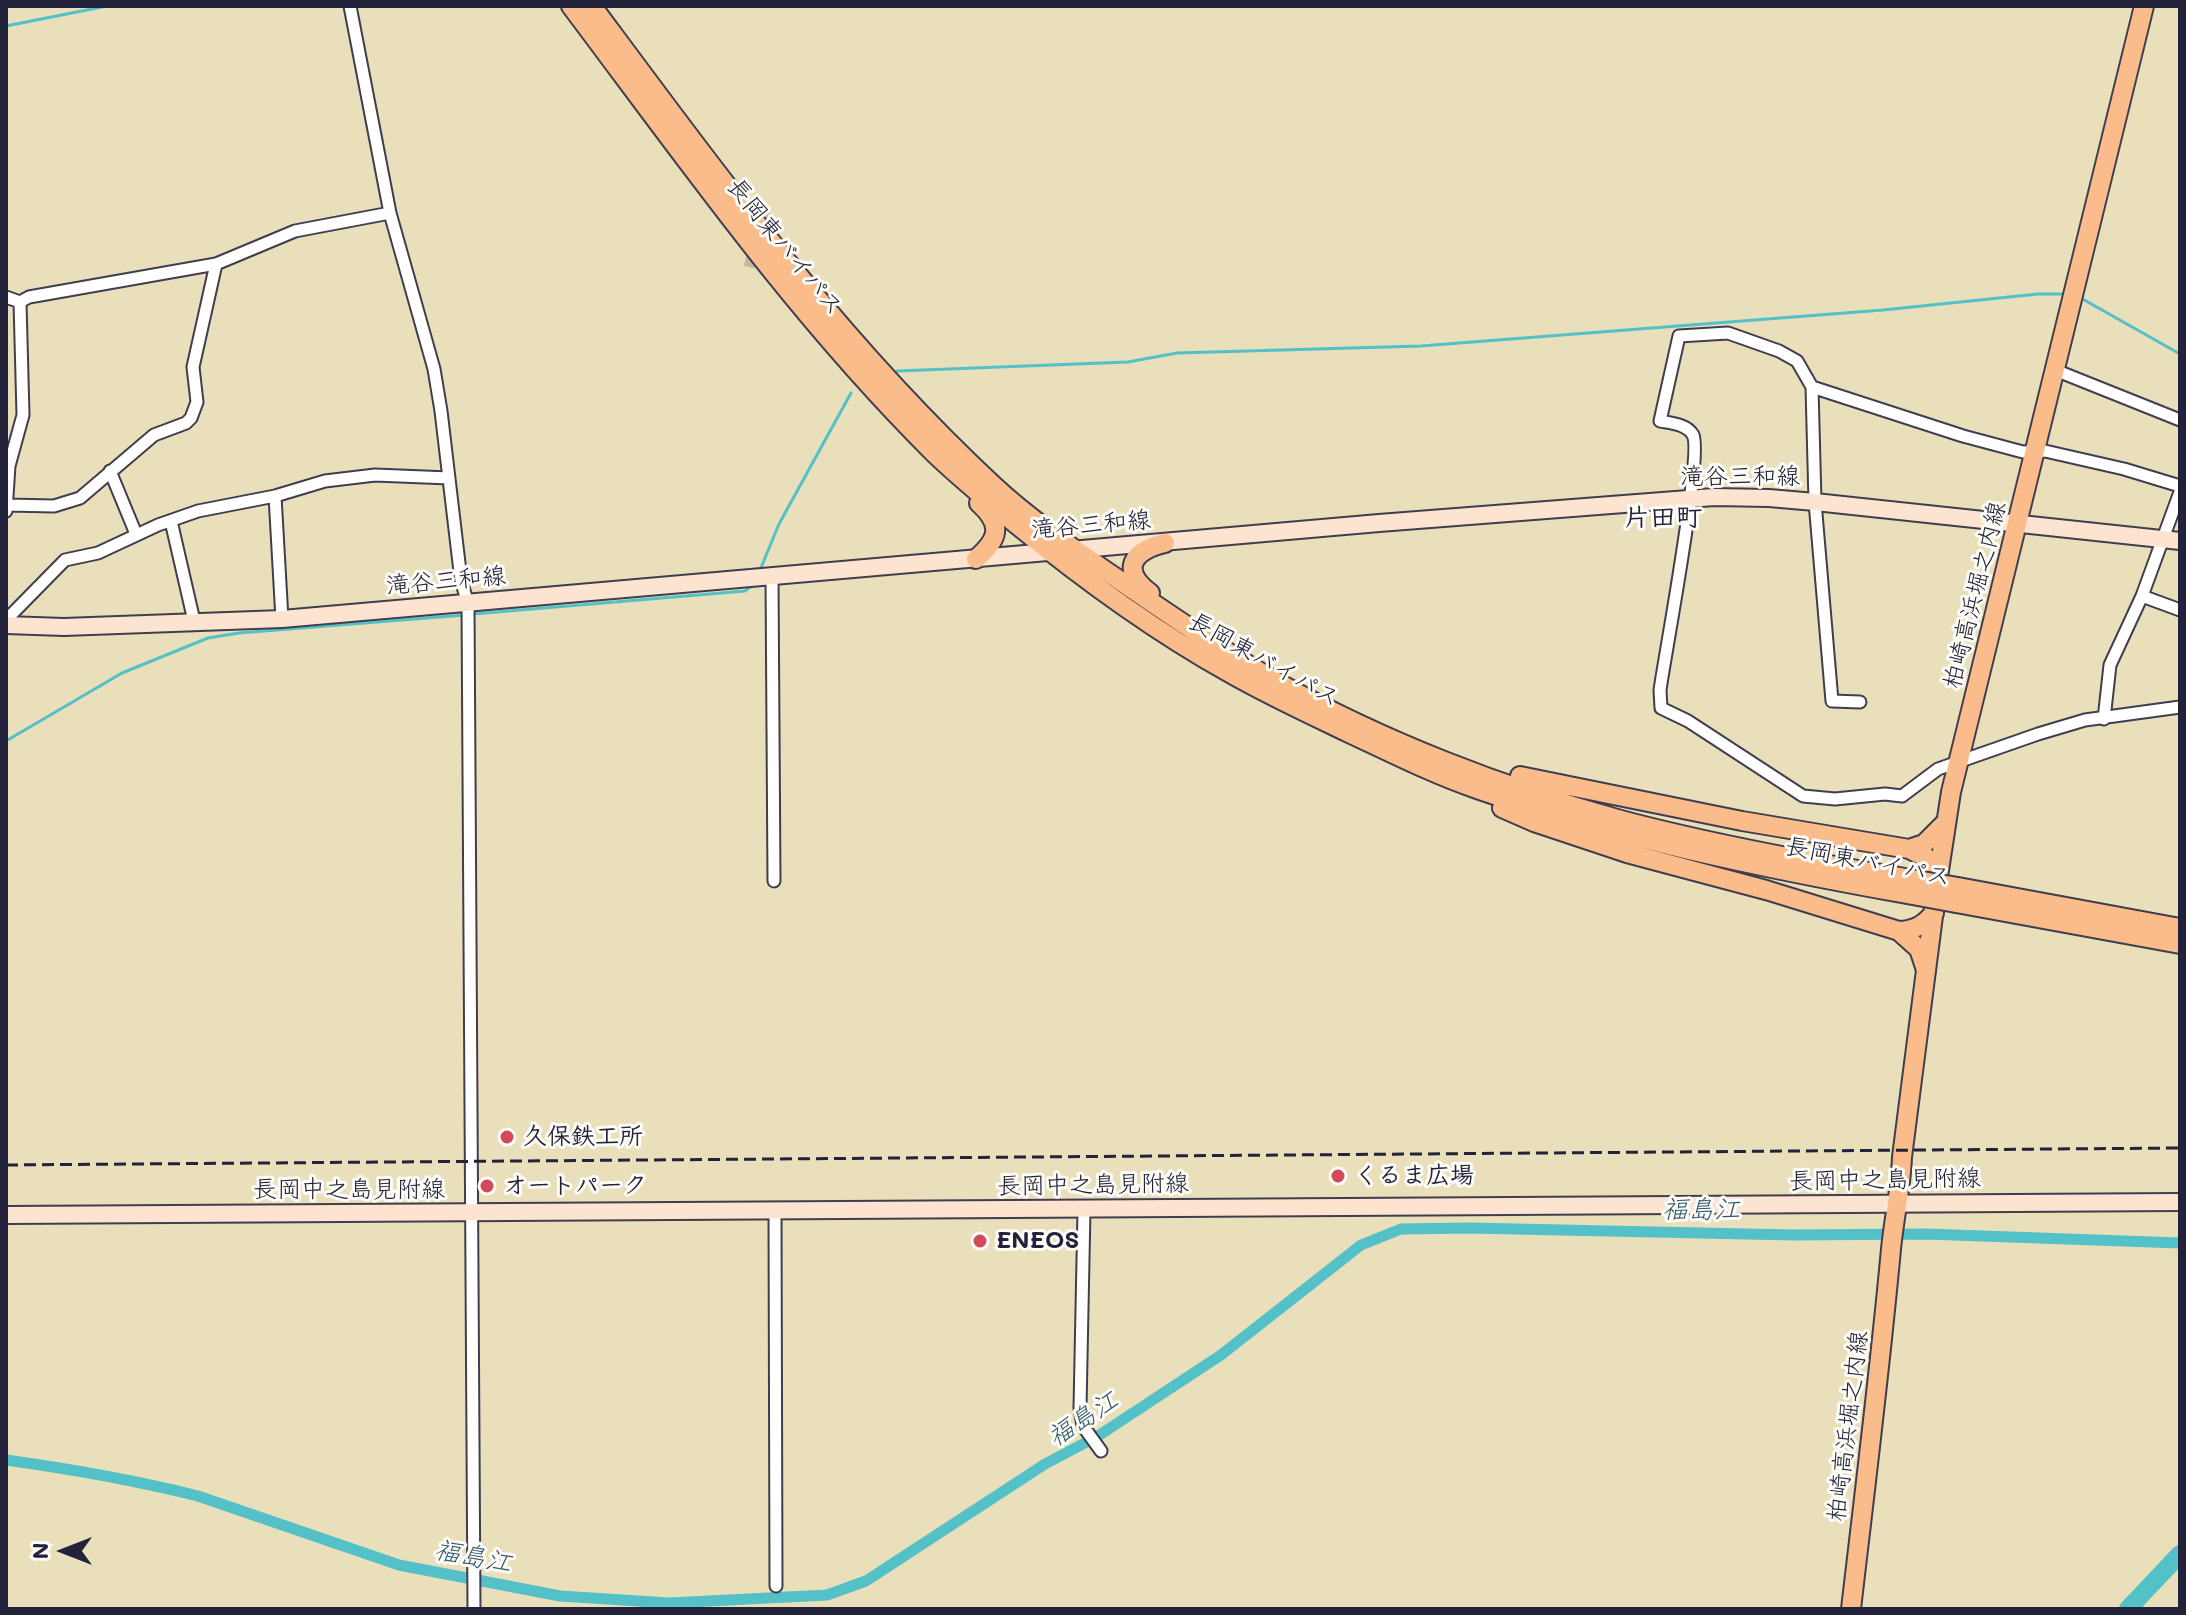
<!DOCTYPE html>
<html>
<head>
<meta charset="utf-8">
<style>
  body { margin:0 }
  #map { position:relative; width:2186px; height:1615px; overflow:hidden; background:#eadfbb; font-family:Mali,sans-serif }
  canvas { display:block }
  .frame { position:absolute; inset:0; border:8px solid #22223b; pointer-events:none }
  .north { position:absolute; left:24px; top:1511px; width:80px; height:80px; -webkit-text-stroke:6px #fdfcf7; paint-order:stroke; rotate:270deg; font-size:22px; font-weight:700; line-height:32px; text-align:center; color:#22223b }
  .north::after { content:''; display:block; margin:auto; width:28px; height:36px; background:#22223b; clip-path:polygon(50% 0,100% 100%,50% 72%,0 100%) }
</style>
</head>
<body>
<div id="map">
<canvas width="2186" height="1615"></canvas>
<div class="frame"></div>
<div class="north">N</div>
</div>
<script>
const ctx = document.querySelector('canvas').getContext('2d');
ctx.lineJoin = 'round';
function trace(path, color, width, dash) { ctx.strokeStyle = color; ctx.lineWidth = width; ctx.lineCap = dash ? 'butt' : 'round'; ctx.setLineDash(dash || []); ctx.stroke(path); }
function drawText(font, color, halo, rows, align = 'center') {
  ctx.font = font + ' Mali,"Klee One",sans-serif'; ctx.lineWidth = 6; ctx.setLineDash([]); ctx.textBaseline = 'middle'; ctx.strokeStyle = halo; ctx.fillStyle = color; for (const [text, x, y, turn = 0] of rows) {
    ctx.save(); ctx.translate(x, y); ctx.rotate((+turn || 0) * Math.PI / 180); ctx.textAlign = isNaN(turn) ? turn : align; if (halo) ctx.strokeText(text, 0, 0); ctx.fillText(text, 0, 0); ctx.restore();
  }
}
const stream = new Path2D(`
  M6,26L107,6
  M2079,297L2180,354
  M897,371L1128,362L1177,353L1421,346L1883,310L2038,294H2068
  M760,570L779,524L851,393
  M473,614L745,591L753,585
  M6,741L122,673L208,638L239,633L465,615`);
const canal = new Path2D(`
  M6,1460C71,1469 134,1480 198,1496L399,1565L560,1596L669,1603L827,1595L866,1581L1045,1464L1098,1436L1221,1355L1361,1245L1401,1229L1469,1228L1794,1235L1926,1234L2180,1243`);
const river = new Path2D(`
  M2128,1609L2180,1554`);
const minorTunnel = new Path2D(`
  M749,267L767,205`);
const minor = new Path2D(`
  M350,6L390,213L434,369L441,411L461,580L468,604L474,1609
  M6,297L20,302
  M20,302L29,297L216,264L295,231L390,213
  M2055,370L2180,420
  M1812,387L1963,436L2023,452L2045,451L2124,469L2180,486
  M110,471L136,534
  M275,496L282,619
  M8,505L54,506L80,498L154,435L186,423L191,418L197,402L193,367L216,264
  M6,511L9,466L23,415L20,302
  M171,521L194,621
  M772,577L774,881
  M2142,596L2180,610
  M6,620L65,560L98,553L158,525L198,511L275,496L325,481L375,475L449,478
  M1860,702L1832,701L1815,502L1812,387L1797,361L1779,351L1728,333L1679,336L1660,421C1670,423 1687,424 1693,435C1703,454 1665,654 1660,690L1661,708L1688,721L1803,796L1835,799L1885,794L1902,796L1938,769L2038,734L2085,720L2180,707
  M2104,719L2110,665L2142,596L2180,492
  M1084,1210L1080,1408L1083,1426L1101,1451
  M775,1212L776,1586`);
const secondary = new Path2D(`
  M6,625L64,627L282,619L1379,523L1714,497L1769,498L1815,502L2180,541
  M6,1215C731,1211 1455,1206 2180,1202`);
const primary = new Path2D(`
  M1851,1609C1865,1489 1880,1369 1891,1249C1894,1218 1901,1188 1902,1157L1938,877L1951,792L2144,6`);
const trunk = new Path2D(`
  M571,6C686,159 797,317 934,453C960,478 988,501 1016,524C1082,578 1153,630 1228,672C1266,694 1307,713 1347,732C1390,752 1433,774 1477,789C1617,838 1762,868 1907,894
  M592,6C717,174 839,342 993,485C1037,526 1089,559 1138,593C1183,624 1230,655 1277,682C1382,741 1504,788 1621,820C1715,845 1814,863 1911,879
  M976,559C999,539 1003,525 979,503
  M1150,593C1119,570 1133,550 1165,543
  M1520,776L1742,821L1909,849L1927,858L1938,877
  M1502,808L1534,822L1627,853L1766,890L1899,931L1919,949L1926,970
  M1909,849L1924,844L1945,823
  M1958,887L2180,928
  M1956,903L2180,944
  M1899,931C1915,930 1924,925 1934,913`);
const rail = new Path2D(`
  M6,1165L2180,1148`);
const trunkBridge = new Path2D(`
  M1911,879L1958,887
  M1907,894L1956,903`);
const markers = [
  [507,1137,8,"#d1495b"],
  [1338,1176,8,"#d1495b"],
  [487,1186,8,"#d1495b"],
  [980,1241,8,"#d1495b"]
];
const streetNames = [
  ["長岡東バイパス",785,247,51],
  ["滝谷三和線",1740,477],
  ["滝谷三和線",1091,525,-5],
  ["滝谷三和線",446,581,-5],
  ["柏崎高浜堀之内線",1975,595,-76],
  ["長岡東バイパス",1264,660,29],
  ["長岡東バイパス",1868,862,11],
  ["長岡中之島見附線",1885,1180,-1],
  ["長岡中之島見附線",1093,1185,-1],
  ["長岡中之島見附線",349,1190],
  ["柏崎高浜堀之内線",1848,1426,-83]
];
const poiNames = [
  ["久保鉄工所",523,1137],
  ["くるま広場",1354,1176],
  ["オートパーク",503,1186],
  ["ENEOS",996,1241]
];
const neighbourhoodNames = [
  ["片田町",1663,518]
];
const waterNames = [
  ["福島江",1701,1210],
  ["福島江",1083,1419,-33],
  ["福島江",473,1557,11]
];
trace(stream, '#53c1c7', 3);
trace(canal, '#53c1c7', 11);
trace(river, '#53c1c7', 18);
trace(minorTunnel, '#c2b9a1', 11, [11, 5.5]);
trace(minor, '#403e4e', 15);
trace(secondary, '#403e4e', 20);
trace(primary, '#403e4e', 22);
trace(trunk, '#403e4e', 22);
trace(minor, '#fff', 11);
trace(secondary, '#fde4d1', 16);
trace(primary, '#fabc8b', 18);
trace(trunk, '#fabc8b', 18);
trace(rail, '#22223b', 3, [12, 6]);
trace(trunkBridge, '#403e4e', 22, []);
trace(trunkBridge, '#fabc8b', 18);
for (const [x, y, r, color] of markers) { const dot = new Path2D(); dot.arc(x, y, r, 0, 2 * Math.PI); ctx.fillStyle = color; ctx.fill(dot); trace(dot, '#fdfcf7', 3); }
drawText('24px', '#22223b', '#fdfcf7', streetNames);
drawText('bold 24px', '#22223b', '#fdfcf7', poiNames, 'left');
drawText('bold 26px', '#22223b', '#fdfcf7', neighbourhoodNames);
drawText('italic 26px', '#335a6c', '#fdfcf7', waterNames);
</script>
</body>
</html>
